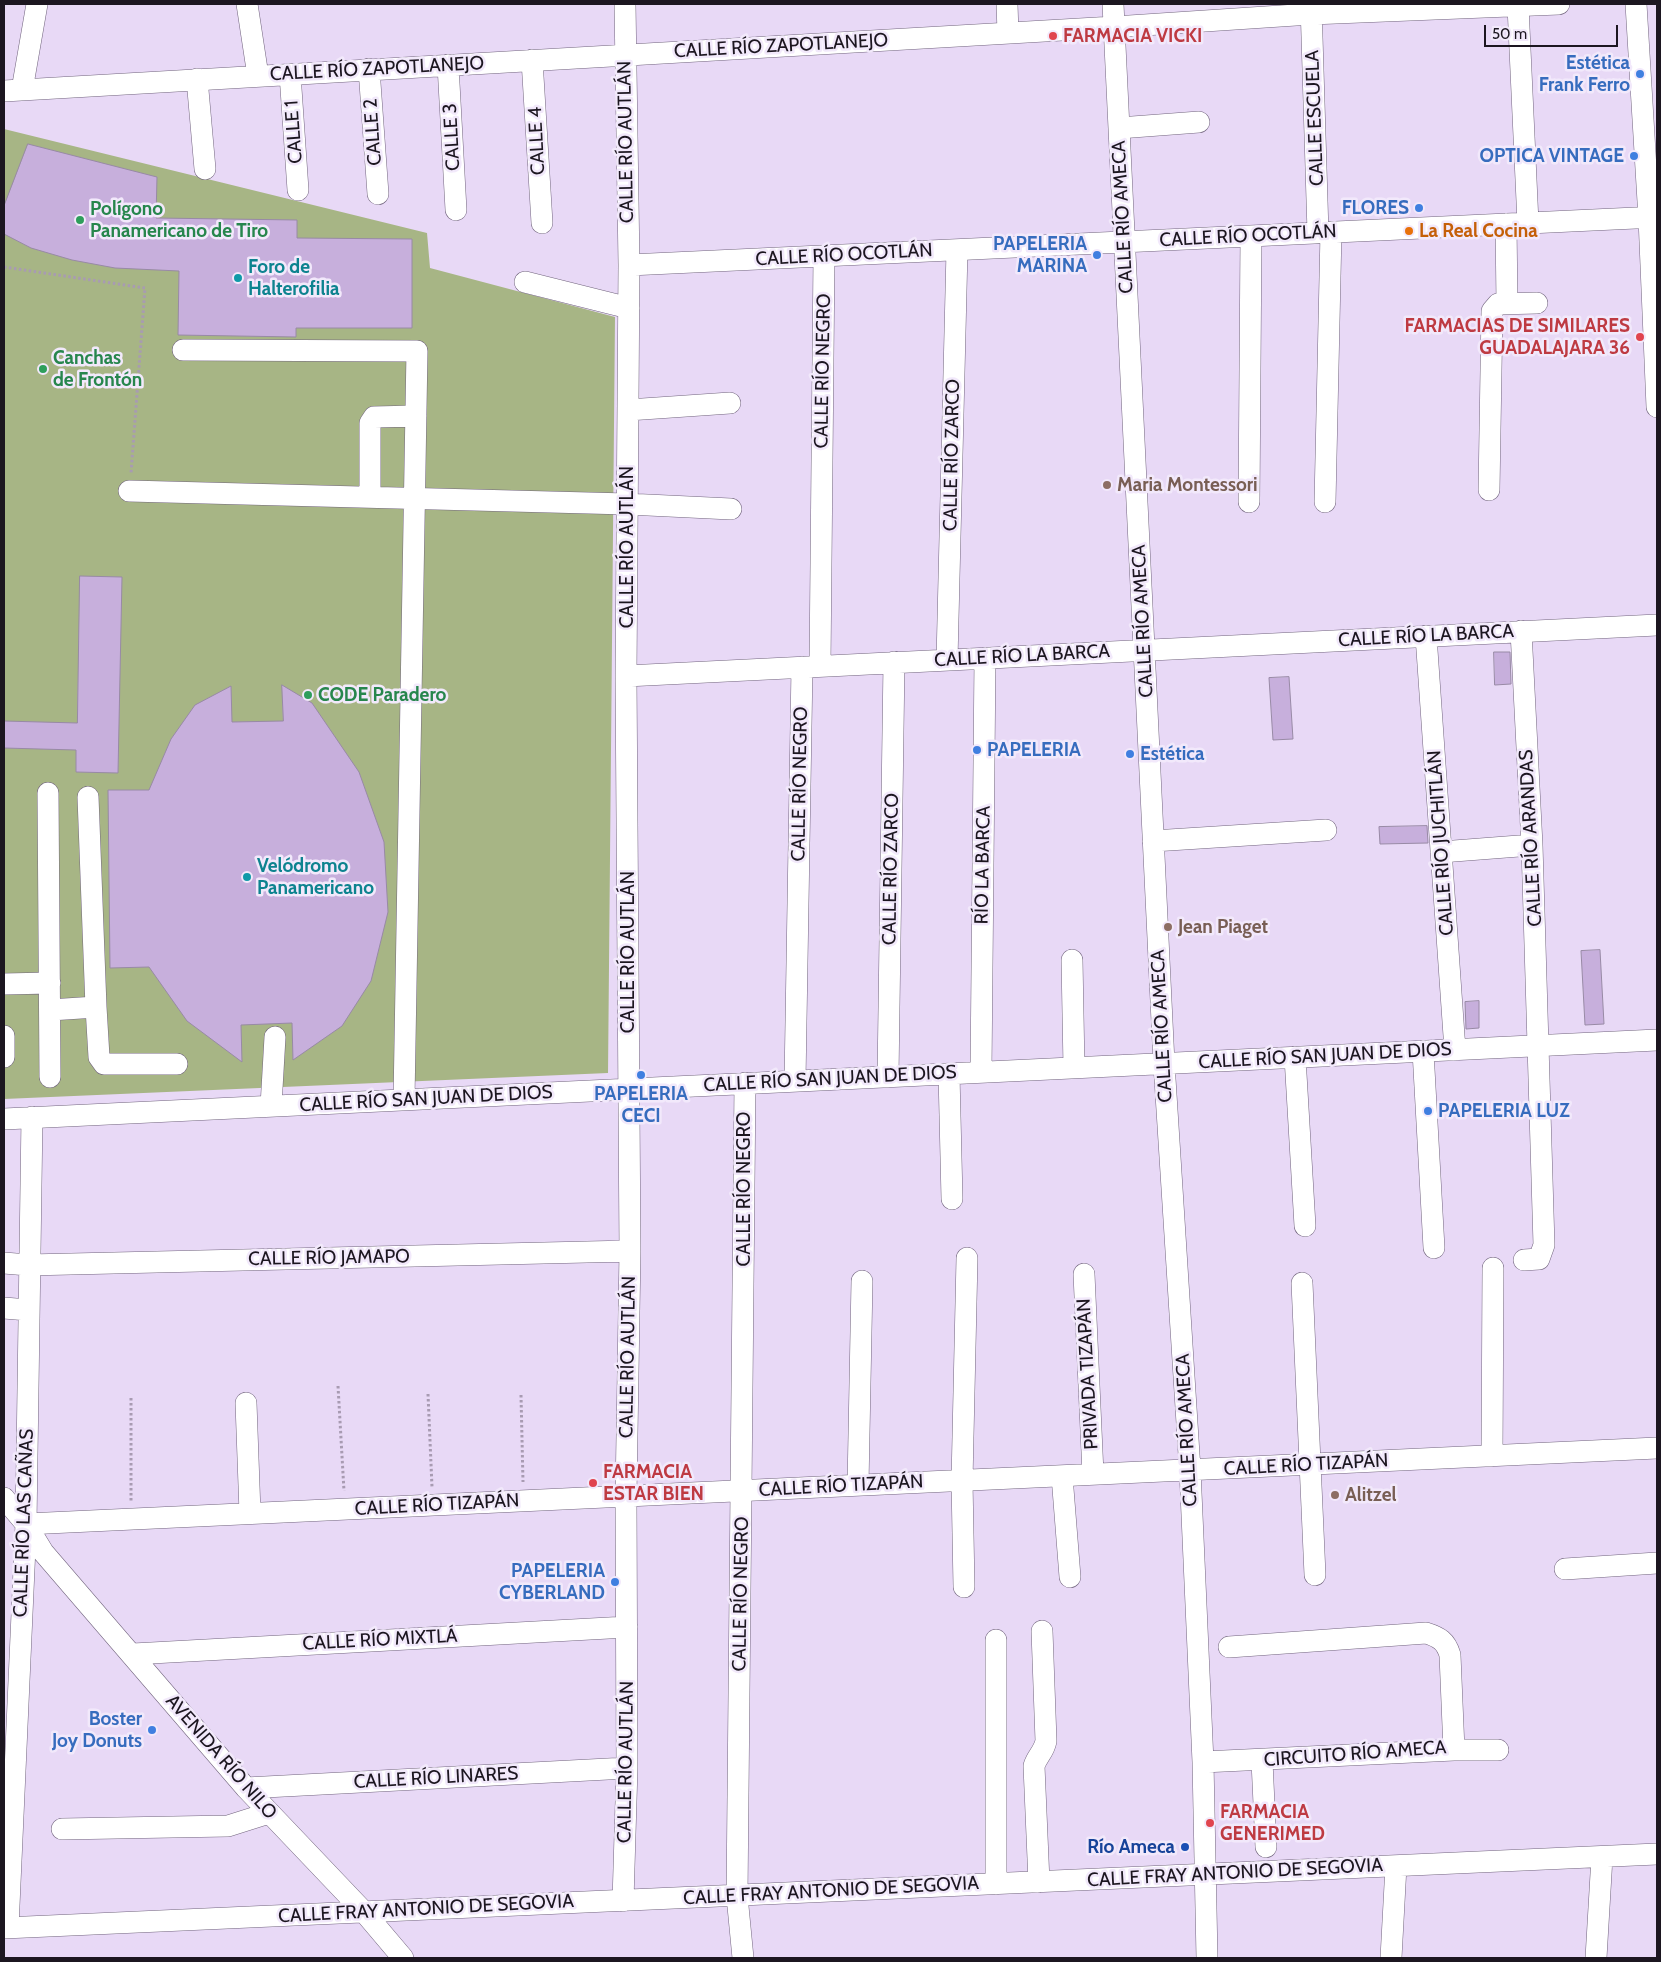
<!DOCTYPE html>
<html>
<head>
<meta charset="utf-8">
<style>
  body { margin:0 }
  #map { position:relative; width:1661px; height:1962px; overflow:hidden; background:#e8d9f6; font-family:Cabin,sans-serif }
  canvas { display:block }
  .frame { position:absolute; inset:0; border:5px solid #1c1620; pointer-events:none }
  .scale { position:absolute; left:1484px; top:25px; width:134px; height:22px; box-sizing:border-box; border:2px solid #1c1620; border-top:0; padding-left:6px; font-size:15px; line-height:18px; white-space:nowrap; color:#1c1620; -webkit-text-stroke:4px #f2e9fb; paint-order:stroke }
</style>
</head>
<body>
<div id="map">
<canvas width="1661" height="1962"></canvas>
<div class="frame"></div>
<div class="scale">50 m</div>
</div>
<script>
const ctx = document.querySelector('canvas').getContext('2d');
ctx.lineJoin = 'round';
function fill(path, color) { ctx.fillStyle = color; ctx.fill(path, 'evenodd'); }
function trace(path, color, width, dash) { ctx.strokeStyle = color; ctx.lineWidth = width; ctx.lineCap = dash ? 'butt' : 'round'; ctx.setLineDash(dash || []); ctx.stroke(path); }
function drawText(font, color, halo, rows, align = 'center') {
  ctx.font = font + ' Cabin,sans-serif'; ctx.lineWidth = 5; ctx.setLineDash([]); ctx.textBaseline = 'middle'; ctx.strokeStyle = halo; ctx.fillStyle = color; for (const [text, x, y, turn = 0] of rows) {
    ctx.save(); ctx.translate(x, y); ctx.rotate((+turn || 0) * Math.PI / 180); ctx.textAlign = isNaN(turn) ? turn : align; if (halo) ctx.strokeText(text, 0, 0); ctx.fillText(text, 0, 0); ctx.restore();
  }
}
const green = new Path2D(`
  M4,129L427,233L430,268L615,317L608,1073L4,1099Z`);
const building = new Path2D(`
  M28,144L157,177L156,218L297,220V238L412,239V328H296V337L178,335L179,271L115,268L72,260L31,248L4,234V206Z
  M80,576L122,577L118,773L76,772V750L4,748V721L77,723Z
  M1494,652H1510L1511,684L1495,685Z
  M1289,677L1293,739L1273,740L1269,678Z
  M282,685L312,703L359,772L384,842L388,912L371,981L342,1026L293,1060L292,1023L241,1025L242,1062L187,1021L149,967L110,968L108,790H149L171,739L195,705L231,686L232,722L283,721Z
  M1427,826L1428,843L1380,844L1379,827Z
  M1600,950L1604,1024L1585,1025L1581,951Z
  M1479,1001V1028L1466,1029L1465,1002Z`);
const path = new Path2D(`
  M4,267L145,288L131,473
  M338,1386L344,1491
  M428,1394L432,1487
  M521,1395L523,1482
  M131,1398V1501`);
const minor = new Path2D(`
  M247,4L258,76
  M1007,4L1008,33
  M1113,4L1164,1063L1190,1470L1203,1762L1207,1958
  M1311,4L1318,233
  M1636,4L1649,218L1657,407
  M1518,6L1528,223
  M532,60L542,223
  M448,65L456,210
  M369,69L378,194
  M290,74L298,190
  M197,79L205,169
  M22,90L37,4
  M4,91L1114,27L1311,14L1559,4
  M1119,128L1199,122
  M1506,224L1507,303
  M629,265L1657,217
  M525,282L629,308
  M183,350L417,351L404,1100
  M628,410L730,403
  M1489,490L1492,311L1498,304L1537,303
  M129,491L627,504L731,509
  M370,497V423L374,417L416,416
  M1249,502L1251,236
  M1325,502L1331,232
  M1521,631L1532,845L1544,1245L1539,1259L1524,1260
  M1426,636L1455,1050
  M947,660L957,250
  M820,666L824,256
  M626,676L1657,625
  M48,793L50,1077
  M88,797L96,1007
  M1153,841L1326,830
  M1441,852L1532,845
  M1072,960L1074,1068
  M4,984L50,983
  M50,1010L96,1007L99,1057L104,1064H177
  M4,1036V1057
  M1423,1051L1434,1248
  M1295,1057L1305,1226
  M981,1072L985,658
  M949,1074L952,1199
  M888,1077L894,662
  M795,1081L802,667
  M271,1106L275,1037
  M4,1119L1657,1040
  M4,1263L28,1265L630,1251
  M1084,1274L1093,1474
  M1302,1283L1315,1575
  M4,1308L28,1310
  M246,1403L250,1513
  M1492,1456L1493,1268
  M1062,1476L1070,1577
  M858,1485L862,1281
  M4,1498L26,1524L43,1552L246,1788L364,1912L403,1958
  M26,1524L1657,1448
  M1565,1569L1657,1563
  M964,1587L962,1481L967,1258
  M996,1640V1884
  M1229,1647L1426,1633C1439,1637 1446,1641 1450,1655L1454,1750
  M133,1654L627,1627
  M1262,1761L1266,1847
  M1203,1762L1454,1750H1498
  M246,1788L627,1768
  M62,1829L228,1826L269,1813
  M1039,1882L1034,1766C1037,1756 1044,1752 1046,1741L1042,1631
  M623,1901L627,1768L626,1496L630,1251L626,676L629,265L625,4
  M4,1928L1657,1854
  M8,1928L26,1524L32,1117
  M743,1958L737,1896L745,1083
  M1391,1958L1396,1866
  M1596,1958L1602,1857`);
const markers = [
  [1053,36,5,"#e0444e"],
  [1640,74,5,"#3f7fe0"],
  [1634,156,5,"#3f7fe0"],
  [1419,208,5,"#3f7fe0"],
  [80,220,5,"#2e9e5b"],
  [1409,231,5,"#e8710a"],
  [1097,255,5,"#3f7fe0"],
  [238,278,5,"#0f9aa8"],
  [1640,337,5,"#e0444e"],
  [43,369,5,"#2e9e5b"],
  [1107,485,5,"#8d6e63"],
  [308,695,5,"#2e9e5b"],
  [977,750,5,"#3f7fe0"],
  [1130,754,5,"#3f7fe0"],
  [247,877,5,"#0f9aa8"],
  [1168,927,5,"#8d6e63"],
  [641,1075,5,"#3f7fe0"],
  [1428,1111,5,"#3f7fe0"],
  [593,1483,5,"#e0444e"],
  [1335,1495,5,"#8d6e63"],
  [615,1582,5,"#3f7fe0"],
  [152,1730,5,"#3f7fe0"],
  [1210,1823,5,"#e0444e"],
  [1185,1847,5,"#1a4fb4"]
];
const healthNames = [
  ["FARMACIA VICKI",1063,36],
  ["FARMACIAS DE SIMILARES",1630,326,"right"],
  ["GUADALAJARA 36",1630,348,"right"],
  ["FARMACIA",603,1472],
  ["ESTAR BIEN",603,1494],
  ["FARMACIA",1220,1812],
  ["GENERIMED",1220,1834]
];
const streetNames = [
  ["CALLE RÍO ZAPOTLANEJO",781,46,-3],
  ["CALLE RÍO ZAPOTLANEJO",377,69,-3],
  ["CALLE ESCUELA",1315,118,-92],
  ["CALLE 1",294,132,-94],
  ["CALLE 2",373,132,-94],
  ["CALLE 3",452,137,-93],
  ["CALLE 4",537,141,-93],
  ["CALLE RÍO AUTLÁN",626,142,-91],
  ["CALLE RÍO AMECA",1123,217,-93],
  ["CALLE RÍO OCOTLÁN",1248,236,-3],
  ["CALLE RÍO OCOTLÁN",844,255,-3],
  ["CALLE RÍO NEGRO",823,371,-89],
  ["CALLE RÍO ZARCO",952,455,-89],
  ["CALLE RÍO AUTLÁN",627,547,-90],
  ["CALLE RÍO AMECA",1143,621,-93],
  ["CALLE RÍO LA BARCA",1426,636,-3],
  ["CALLE RÍO LA BARCA",1022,656,-3],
  ["CALLE RÍO NEGRO",800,784,-89],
  ["CALLE RÍO ARANDAS",1531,838,-93],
  ["CALLE RÍO JUCHITLÁN",1441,843,-94],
  ["RÍO LA BARCA",983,865,-89],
  ["CALLE RÍO ZARCO",891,869,-89],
  ["CALLE RÍO AUTLÁN",628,952,-90],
  ["CALLE RÍO AMECA",1162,1026,-93],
  ["CALLE RÍO SAN JUAN DE DIOS",1325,1056,-3],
  ["CALLE RÍO SAN JUAN DE DIOS",830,1079,-3],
  ["CALLE RÍO SAN JUAN DE DIOS",426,1099,-3],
  ["CALLE RÍO NEGRO",744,1189,-90],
  ["CALLE RÍO JAMAPO",329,1258,-1],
  ["CALLE RÍO AUTLÁN",628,1357,-89],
  ["PRIVADA TIZAPÁN",1088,1374,-93],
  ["CALLE RÍO AMECA",1187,1430,-93],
  ["CALLE RÍO TIZAPÁN",1306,1465,-3],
  ["CALLE RÍO TIZAPÁN",841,1486,-3],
  ["CALLE RÍO TIZAPÁN",437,1505,-3],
  ["CALLE RÍO LAS CAÑAS",24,1523,-88],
  ["CALLE RÍO NEGRO",741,1594,-89],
  ["CALLE RÍO MIXTLÁ",380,1640,-3],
  ["CIRCUITO RÍO AMECA",1355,1754,-4],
  ["AVENIDA RÍO NILO",221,1757,49],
  ["CALLE RÍO AUTLÁN",626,1762,-89],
  ["CALLE RÍO LINARES",436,1778,-3],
  ["CALLE FRAY ANTONIO DE SEGOVIA",1235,1873,-3],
  ["CALLE FRAY ANTONIO DE SEGOVIA",831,1891,-3],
  ["CALLE FRAY ANTONIO DE SEGOVIA",426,1909,-3]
];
const shopNames = [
  ["Estética",1630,63],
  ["Frank Ferro",1630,85],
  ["OPTICA VINTAGE",1624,156],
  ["FLORES",1409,208],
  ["PAPELERIA",1087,244],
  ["MARINA",1087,266],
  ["PAPELERIA",987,750,"left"],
  ["Estética",1140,754,"left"],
  ["PAPELERIA",641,1094,"center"],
  ["CECI",641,1116,"center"],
  ["PAPELERIA LUZ",1438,1111,"left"],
  ["PAPELERIA",605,1571],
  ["CYBERLAND",605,1593],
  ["Boster",142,1719],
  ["Joy Donuts",142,1741]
];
const leisureNames = [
  ["Polígono",90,209],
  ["Panamericano de Tiro",90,231],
  ["Canchas",53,358],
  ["de Frontón",53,380],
  ["CODE Paradero",318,695]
];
const foodNames = [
  ["La Real Cocina",1419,231]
];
const cultureNames = [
  ["Foro de",248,267],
  ["Halterofilia",248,289],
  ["Velódromo",257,866],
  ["Panamericano",257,888]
];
const educationNames = [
  ["Maria Montessori",1117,485],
  ["Jean Piaget",1178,927],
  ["Alitzel",1345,1495]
];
const transitNames = [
  ["Río Ameca",1175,1847]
];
fill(green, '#a7b585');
fill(building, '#c7afdc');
trace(building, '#988aa5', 1);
trace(minor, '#72657e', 22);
trace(path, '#a89bb2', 3, [2.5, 2.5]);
trace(minor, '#fff', 21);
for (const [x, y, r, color] of markers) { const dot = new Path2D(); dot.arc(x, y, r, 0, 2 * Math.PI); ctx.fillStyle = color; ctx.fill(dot); trace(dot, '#f2e9fb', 2); }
drawText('bold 19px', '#be3a42', '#f2e9fb', healthNames, 'left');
drawText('19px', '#1c1620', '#f2e9fb', streetNames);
drawText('bold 19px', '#366cbe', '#f2e9fb', shopNames, 'right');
drawText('bold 19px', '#27864d', '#f2e9fb', leisureNames, 'left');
drawText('bold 19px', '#c56008', '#f2e9fb', foodNames, 'left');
drawText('bold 19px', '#0d838f', '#f2e9fb', cultureNames, 'left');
drawText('bold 19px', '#785e54', '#f2e9fb', educationNames, 'left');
drawText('bold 19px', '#164399', '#f2e9fb', transitNames, 'right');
</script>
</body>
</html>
